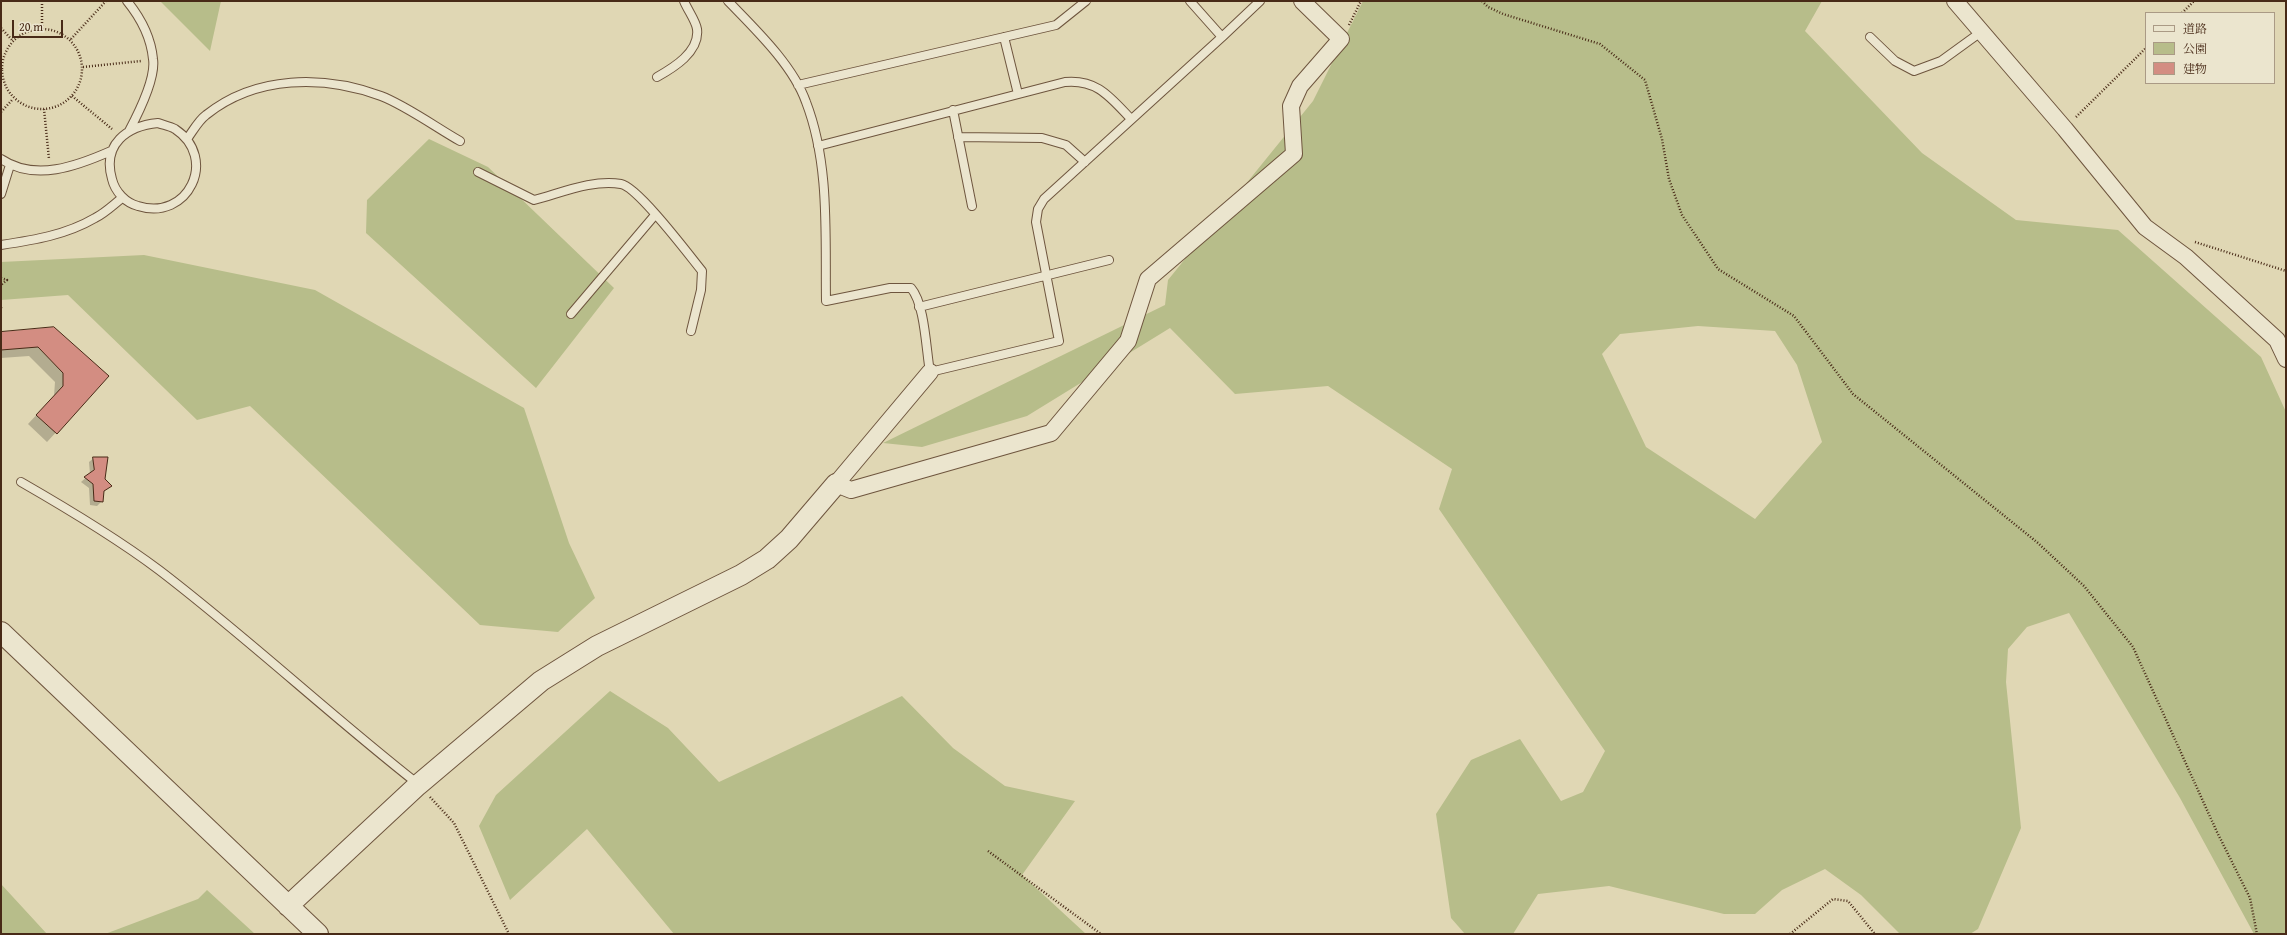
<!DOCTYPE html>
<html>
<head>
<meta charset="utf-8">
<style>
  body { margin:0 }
  #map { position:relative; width:2287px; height:935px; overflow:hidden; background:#e0d7b4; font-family:"Gentium Book Plus","Noto Serif JP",serif }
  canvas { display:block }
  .frame { position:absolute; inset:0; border:2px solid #482a17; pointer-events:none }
  .legend { position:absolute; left:2145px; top:12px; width:130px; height:72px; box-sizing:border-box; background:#ebe5ce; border:1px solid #aa9a85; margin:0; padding:5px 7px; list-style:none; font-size:12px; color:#482a17 }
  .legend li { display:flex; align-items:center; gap:8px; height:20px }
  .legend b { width:20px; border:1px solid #aa9a85 }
  .scale { position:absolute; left:12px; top:20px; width:51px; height:18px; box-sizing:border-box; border:2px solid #482a17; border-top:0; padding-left:5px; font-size:12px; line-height:14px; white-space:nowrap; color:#482a17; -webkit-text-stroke:3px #ebe5ce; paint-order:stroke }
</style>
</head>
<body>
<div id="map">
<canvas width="2287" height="935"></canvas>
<div class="frame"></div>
<ul class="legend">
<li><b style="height:5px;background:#ebe5ce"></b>道路</li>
<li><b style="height:11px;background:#b7bd8a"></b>公園</li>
<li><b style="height:11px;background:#d38d82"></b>建物</li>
</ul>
<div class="scale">20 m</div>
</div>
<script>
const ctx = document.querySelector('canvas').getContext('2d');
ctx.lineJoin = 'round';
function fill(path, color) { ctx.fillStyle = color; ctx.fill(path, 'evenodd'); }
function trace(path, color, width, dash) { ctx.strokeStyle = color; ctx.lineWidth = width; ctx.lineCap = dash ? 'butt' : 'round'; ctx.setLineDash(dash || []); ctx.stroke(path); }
const green = new Path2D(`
  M160,1H221L210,51Z
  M1363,1H1822L1805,31L1922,153L2016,220L2118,230L2261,357L2286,412V934H2254L2180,798L2069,613L2027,627L2008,649L2006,682L2021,828L1978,929L1970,934H1900L1861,895L1825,869L1782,890L1755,914H1724L1609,886L1538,894L1513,934H1465L1451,918L1436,814L1471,760L1520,739L1561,801L1583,792L1605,751L1439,509L1452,469L1328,386L1235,394L1170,328L1027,416L922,447L883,443L1165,305L1168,280L1313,101ZM1698,326L1775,331L1797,365L1822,442L1755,519L1646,447L1602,354L1620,334Z
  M429,139L488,167L614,288L536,388L366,233L367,200Z
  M144,255L315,290L524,408L569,543L595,598L558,632L480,625L250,406L197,420L68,295L1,300V262Z
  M610,691L668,728L719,782L902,696L953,748L1005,786L1075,801L1022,875L1086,934H674L587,829L510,900L479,826L496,795Z
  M1,884L47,934H1Z
  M207,890L255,934H105L198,899Z`);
const shadow = new Path2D(`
  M54,328L108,376L47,442L28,424L54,396L55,382L29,356L1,358V333Z
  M94,458L104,479L111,486L103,492L102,501L97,506L90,505L89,488L81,482L90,474L89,462Z`);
const building = new Path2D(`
  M54,327L109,376L57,434L36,415L63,386V373L38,347L1,350V332Z
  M93,457H108L105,479L112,486L104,491L103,502L94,501L93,484L84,477L94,470Z`);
const path = new Path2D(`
  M42,1V28
  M1482,1L1488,7L1503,14L1600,44L1645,80L1662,139L1669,179L1682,215L1718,269L1794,316L1853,394L2038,543L2084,586L2133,647L2217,832L2250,898L2257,934
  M2182,13L2194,1
  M1349,25L1361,1
  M1,28L13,41
  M2 69a40 40 0 1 1 80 0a40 40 0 1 1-80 0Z
  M71,39L106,1
  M83,67L141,61
  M72,96L112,129
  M44,109L49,159
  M1,112L13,99
  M2076,117L2146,48
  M2195,242L2286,271
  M1,278L7,280L1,285
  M1,308L2,309
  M430,797L454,823L509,934
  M988,851L1101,934
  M1790,934L1833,899L1848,901L1875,934`);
const service = new Path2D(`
  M127,1C140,17 151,38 153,59C156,78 138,114 129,131
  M728,1C755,29 793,65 806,102C830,164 825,235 826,301L890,288H911C925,304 926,350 930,372L1059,341L1036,222L1038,209L1044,199L1222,37L1190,1
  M1004,37L1018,94
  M1222,37L1260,1
  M1870,37L1895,61L1914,71L1941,61L1981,32
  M657,77C673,68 700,52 697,29C696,21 687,9 684,1
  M798,85L1056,25L1086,1
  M953,110L972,206
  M158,123C163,125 170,126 175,129C219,158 188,222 138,206C126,203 115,192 112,179C102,144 127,126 158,123Z
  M958,137L1042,138L1066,145L1085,162
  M187,139C193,131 198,121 206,115C256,75 324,75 381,96C405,105 437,128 460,141
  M818,146L1065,82C1097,79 1110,97 1131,119
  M1,159C35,182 77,166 111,151
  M478,172L534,200C561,193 593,179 621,184C638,187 689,255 702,271L701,290L691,331
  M1,194L10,165
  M1,245C34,240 66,235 95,218C105,213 113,205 122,198
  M919,307L1109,260
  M571,314L655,215
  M21,482C68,509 115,537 159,570C248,638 330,715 418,784`);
const minor = new Path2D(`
  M1955,1L2065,129L2145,227L2186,257L2277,340L2286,359
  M930,372L836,484L851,490L1051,433L1128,341L1148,279L1294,154L1291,106L1300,86L1341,39L1302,1`);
const tertiary = new Path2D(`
  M1,632L318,934
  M288,906L418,785L541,681L597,646L741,575L767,559L789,539L836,484`);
fill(green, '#b7bd8a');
fill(shadow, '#0003');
fill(building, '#d38d82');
trace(building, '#482a17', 1);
trace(service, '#6e553e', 10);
trace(minor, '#6e553e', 18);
trace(tertiary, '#6e553e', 22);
trace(path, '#482a17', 2.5, [1, 2]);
trace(service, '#ebe5ce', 8);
trace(minor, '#ebe5ce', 16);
trace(tertiary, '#ebe5ce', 20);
</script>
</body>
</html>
